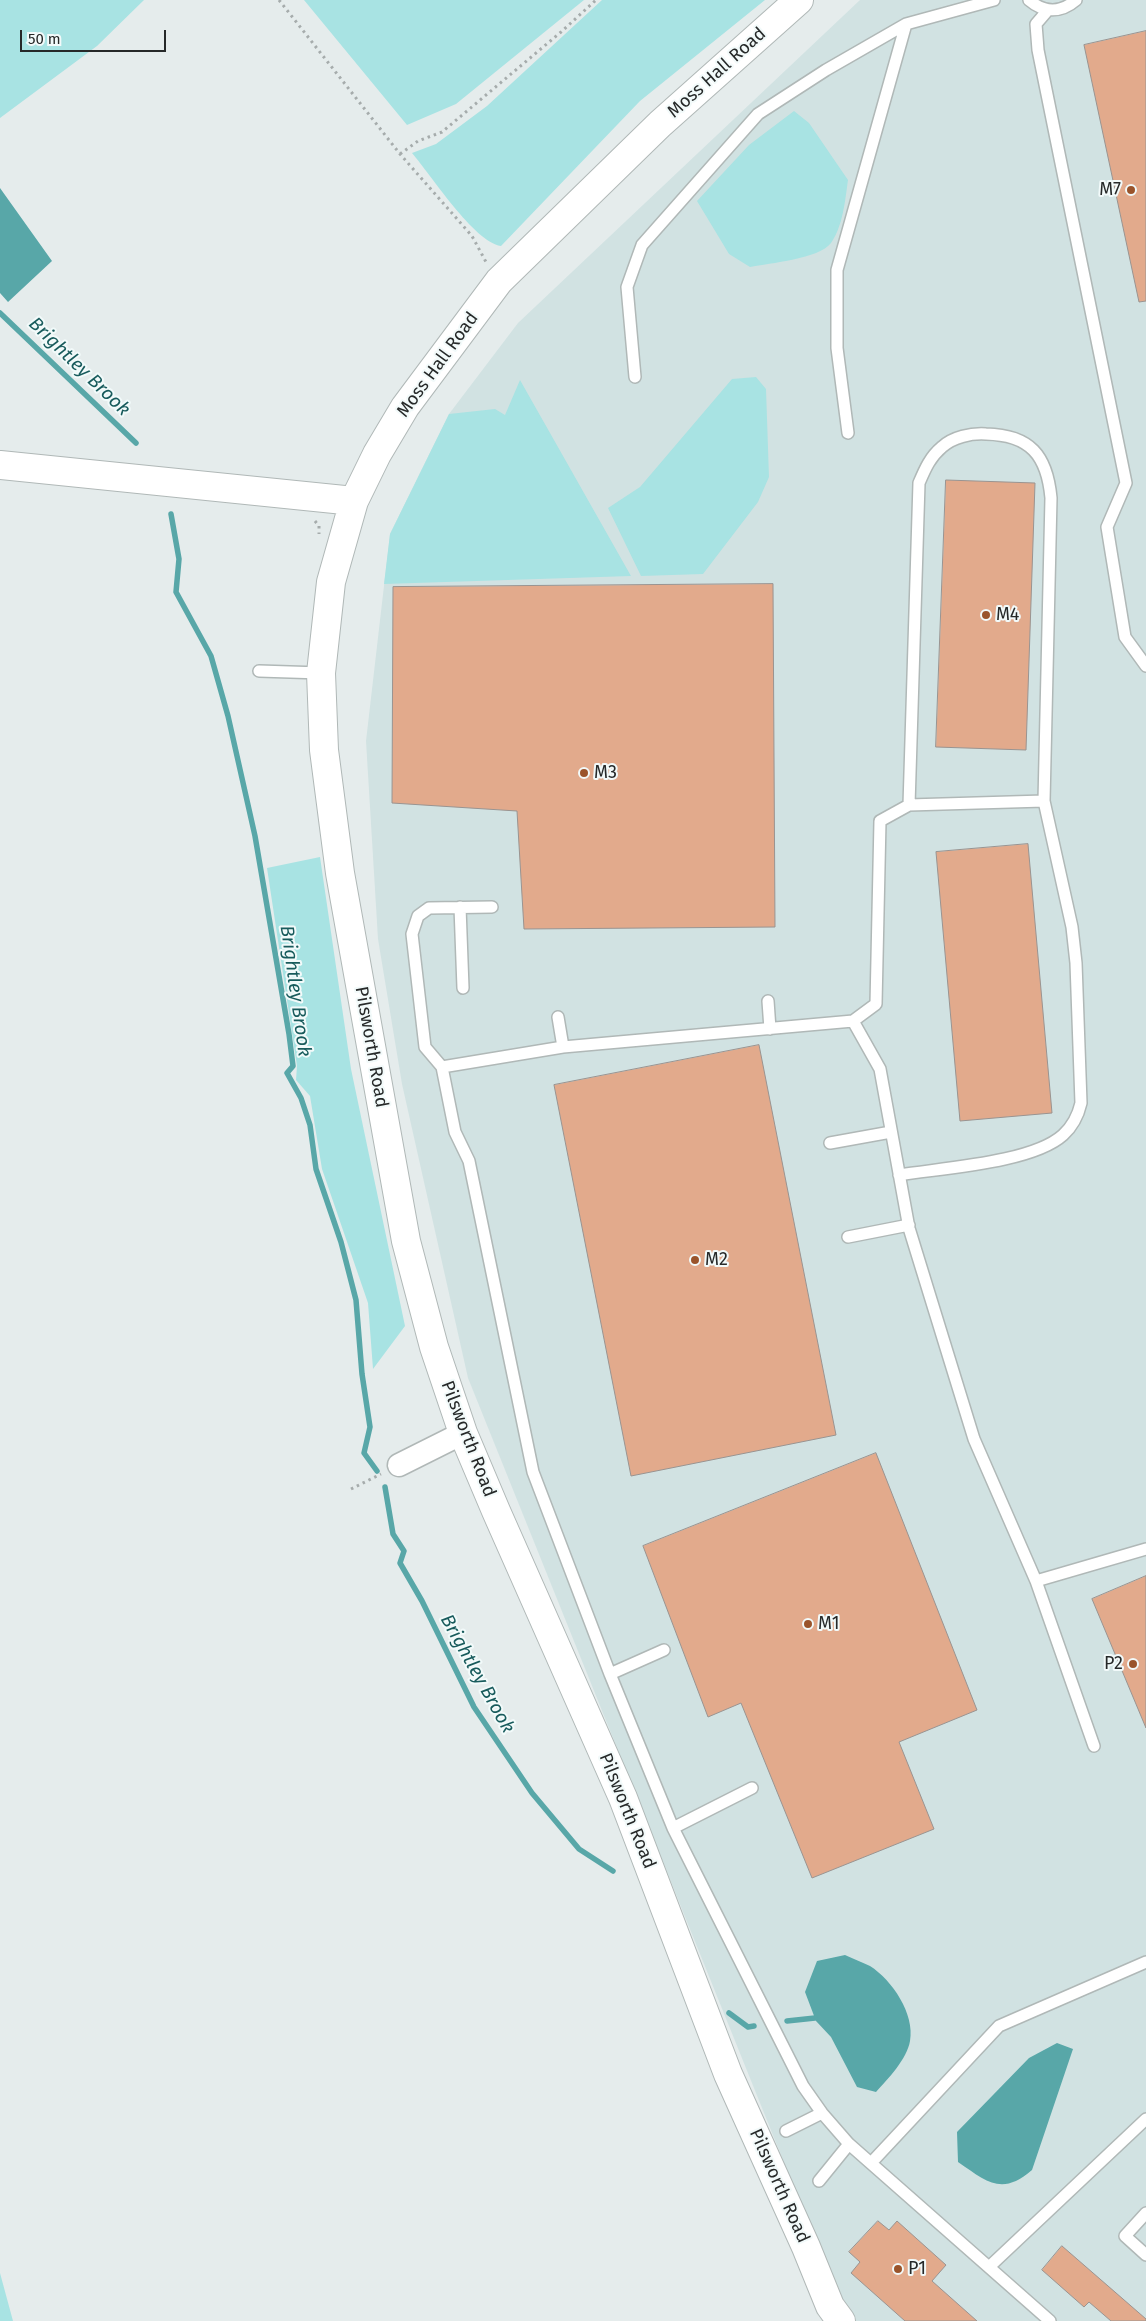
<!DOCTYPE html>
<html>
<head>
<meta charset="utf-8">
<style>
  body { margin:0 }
  #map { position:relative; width:1146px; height:2321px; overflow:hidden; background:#e5ecec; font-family:"Fira Sans",sans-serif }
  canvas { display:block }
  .scale { position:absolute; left:20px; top:30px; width:146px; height:22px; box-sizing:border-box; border:2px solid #262929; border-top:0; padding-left:6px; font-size:15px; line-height:18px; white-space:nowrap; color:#262929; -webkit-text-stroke:4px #f2fafa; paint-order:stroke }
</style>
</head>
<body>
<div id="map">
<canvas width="1146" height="2321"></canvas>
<div class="scale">50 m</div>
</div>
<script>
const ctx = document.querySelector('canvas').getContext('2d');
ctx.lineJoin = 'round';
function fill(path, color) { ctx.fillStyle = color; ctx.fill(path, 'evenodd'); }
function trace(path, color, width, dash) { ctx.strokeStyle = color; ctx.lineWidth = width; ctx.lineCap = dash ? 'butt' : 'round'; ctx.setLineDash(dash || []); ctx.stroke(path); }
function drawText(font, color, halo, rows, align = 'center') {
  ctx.font = font + ' "Fira Sans",sans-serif'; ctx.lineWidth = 4; ctx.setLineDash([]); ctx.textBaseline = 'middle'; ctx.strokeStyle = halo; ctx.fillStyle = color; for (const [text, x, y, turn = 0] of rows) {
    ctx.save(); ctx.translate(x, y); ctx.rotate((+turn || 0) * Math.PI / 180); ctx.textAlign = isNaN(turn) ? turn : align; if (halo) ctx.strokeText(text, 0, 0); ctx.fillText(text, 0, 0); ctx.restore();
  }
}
const built = new Path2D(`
  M860,0H1146V2321H853L843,2309L468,1378L402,1084L378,939L366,741L390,534L449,414L518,323Z`);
const green = new Path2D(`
  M0,0H144L97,46L0,118Z
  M304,0H584L456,104L407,125Z
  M602,0H765L640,101L501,246C474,242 431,175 412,153L436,144L487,106Z
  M794,111L809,123L848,180C845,201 843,226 831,243C819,259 770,263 750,267L729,254L697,201L749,145Z
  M756,377L766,389L769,477L758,502L703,574L641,576L608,508L640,487L732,379Z
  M520,380L631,576L384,584L390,534L449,414L495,409L505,415Z
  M320,857L351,1069L405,1326L373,1369L368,1303L322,1169L310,1096L296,1080L297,1066L267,868Z
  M0,2273L13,2321H0Z`);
const water = new Path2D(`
  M0,188L52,261L8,302L0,293Z
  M845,1955C853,1959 862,1962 870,1966C892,1980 915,2014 910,2041C907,2059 888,2079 876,2092L857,2087L831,2037L816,2021L805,1992L817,1961Z
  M1057,2043L1073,2049L1032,2170C1002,2196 987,2182 958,2162L957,2132L1029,2058Z`);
const stream = new Path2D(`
  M0,313L136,443
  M171,514L179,559L176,592L211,656L228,716L255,836L289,1034L293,1066L287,1073L301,1098L310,1125L316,1169L341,1242L356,1300L362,1374L370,1427L364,1453L377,1471
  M385,1487L393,1534L404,1551L400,1563L422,1601L474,1707L532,1793L579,1849L613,1871
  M729,2013L748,2027L754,2026
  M787,2021L815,2018`);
const building = new Path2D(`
  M1146,31V301L1139,302L1084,45Z
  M946,480L1035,483L1026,750L936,747Z
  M773,584L775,927L524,929L517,811L392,803L393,587Z
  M1028,844L1052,1113L960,1121L936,852Z
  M759,1045L836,1435L631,1476L554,1085Z
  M876,1453L977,1710L899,1742L934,1829L812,1878L741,1703L708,1717L643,1546Z
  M1146,1576V1728L1092,1599Z
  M878,2221L889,2230L897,2221L946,2265L932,2281L977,2321H905L851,2273L860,2262L849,2252Z
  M1062,2246L1146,2319V2321H1111L1089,2302L1084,2307L1042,2270Z`);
const path = new Path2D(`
  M279,0L400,154L472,236L486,262
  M400,154L418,141L442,132L561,32L596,0
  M315,521L319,526V534
  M351,1489L381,1474`);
const service = new Path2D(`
  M1029,0C1044,13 1061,13 1076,0
  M1048,10L1036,24L1038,50L1126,483L1107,527L1125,637L1146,666
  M635,377L627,287L642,245L758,114L826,70L906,24L994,0
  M848,433L837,348V270L906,24
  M259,671L321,673
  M1044,801L909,805L880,821L876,1004L853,1021L563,1047L442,1067L455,1132L469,1161L533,1472L610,1674L673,1828L803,2086L822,2113L849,2144L1050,2321
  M460,907L463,988
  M768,1001L770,1029
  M558,1017L563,1047
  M853,1021L880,1069L909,1228L974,1439L1036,1581L1094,1746
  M442,1067L425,1047L412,934L418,916L429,908L492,907
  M830,1143L891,1132
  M899,1175C941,1168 1032,1163 1063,1135C1073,1126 1078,1116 1081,1103L1076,963L1072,927L1044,801L1051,498C1047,455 1030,435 986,434C971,433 953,437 942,447C930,457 925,469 919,483L909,805
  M848,1237L909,1225
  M1036,1581L1146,1549
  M610,1674L664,1650
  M673,1828L752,1788
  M786,2131L822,2113
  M871,2163L999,2026L1146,1962
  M819,2181L849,2144
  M1146,2213L1125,2236L1146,2255
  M989,2267L1146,2119`);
const minor = new Path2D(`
  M399,1465L463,1433`);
const tertiary = new Path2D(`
  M799,0L660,124L499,281L405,407L377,454L354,501L331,582L321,673L324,750L340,873L406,1241L434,1347L463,1433L496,1511L623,1798L728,2074L806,2247L830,2306L841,2321
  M0,465L354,501`);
const markers = [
  [1131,190,5,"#9a542b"],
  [986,615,5,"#9a542b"],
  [584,773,5,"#9a542b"],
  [695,1260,5,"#9a542b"],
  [808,1624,5,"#9a542b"],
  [1133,1664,5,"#9a542b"],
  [898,2269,5,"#9a542b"]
];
const streetNames = [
  ["Moss Hall Road",717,73,-42],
  ["Moss Hall Road",438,365,-54],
  ["Pilsworth Road",371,1047,80],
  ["Pilsworth Road",468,1439,69],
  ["Pilsworth Road",627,1811,68],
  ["Pilsworth Road",779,2186,66]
];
const poiNames = [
  ["M7",1121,190,"right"],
  ["M4",996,615],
  ["M3",594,773],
  ["M2",705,1260],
  ["M1",818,1624],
  ["P2",1123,1664,"right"],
  ["P1",908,2269]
];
const waterNames = [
  ["Brightley Brook",79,367,44],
  ["Brightley Brook",295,991,82],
  ["Brightley Brook",477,1674,61]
];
fill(built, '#d1e2e2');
fill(green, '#a8e3e3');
fill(water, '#58a7a8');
trace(stream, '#58a7a8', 5.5);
fill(building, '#e2aa8c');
trace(building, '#9a9491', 1);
trace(service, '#b0b8b7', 14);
trace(minor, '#b0b8b7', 25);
trace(tertiary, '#b0b8b7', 30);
trace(path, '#a6acac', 3, [2.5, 4]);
trace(service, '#fff', 11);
trace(minor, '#fff', 22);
trace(tertiary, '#fff', 28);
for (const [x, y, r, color] of markers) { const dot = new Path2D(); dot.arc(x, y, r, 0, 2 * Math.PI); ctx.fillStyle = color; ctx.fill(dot); trace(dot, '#f2fafa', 2); }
drawText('18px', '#262929', '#f2fafa', streetNames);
drawText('18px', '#262929', '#f2fafa', poiNames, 'left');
drawText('italic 19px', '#185b5c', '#f2fafa', waterNames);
</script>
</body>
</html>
